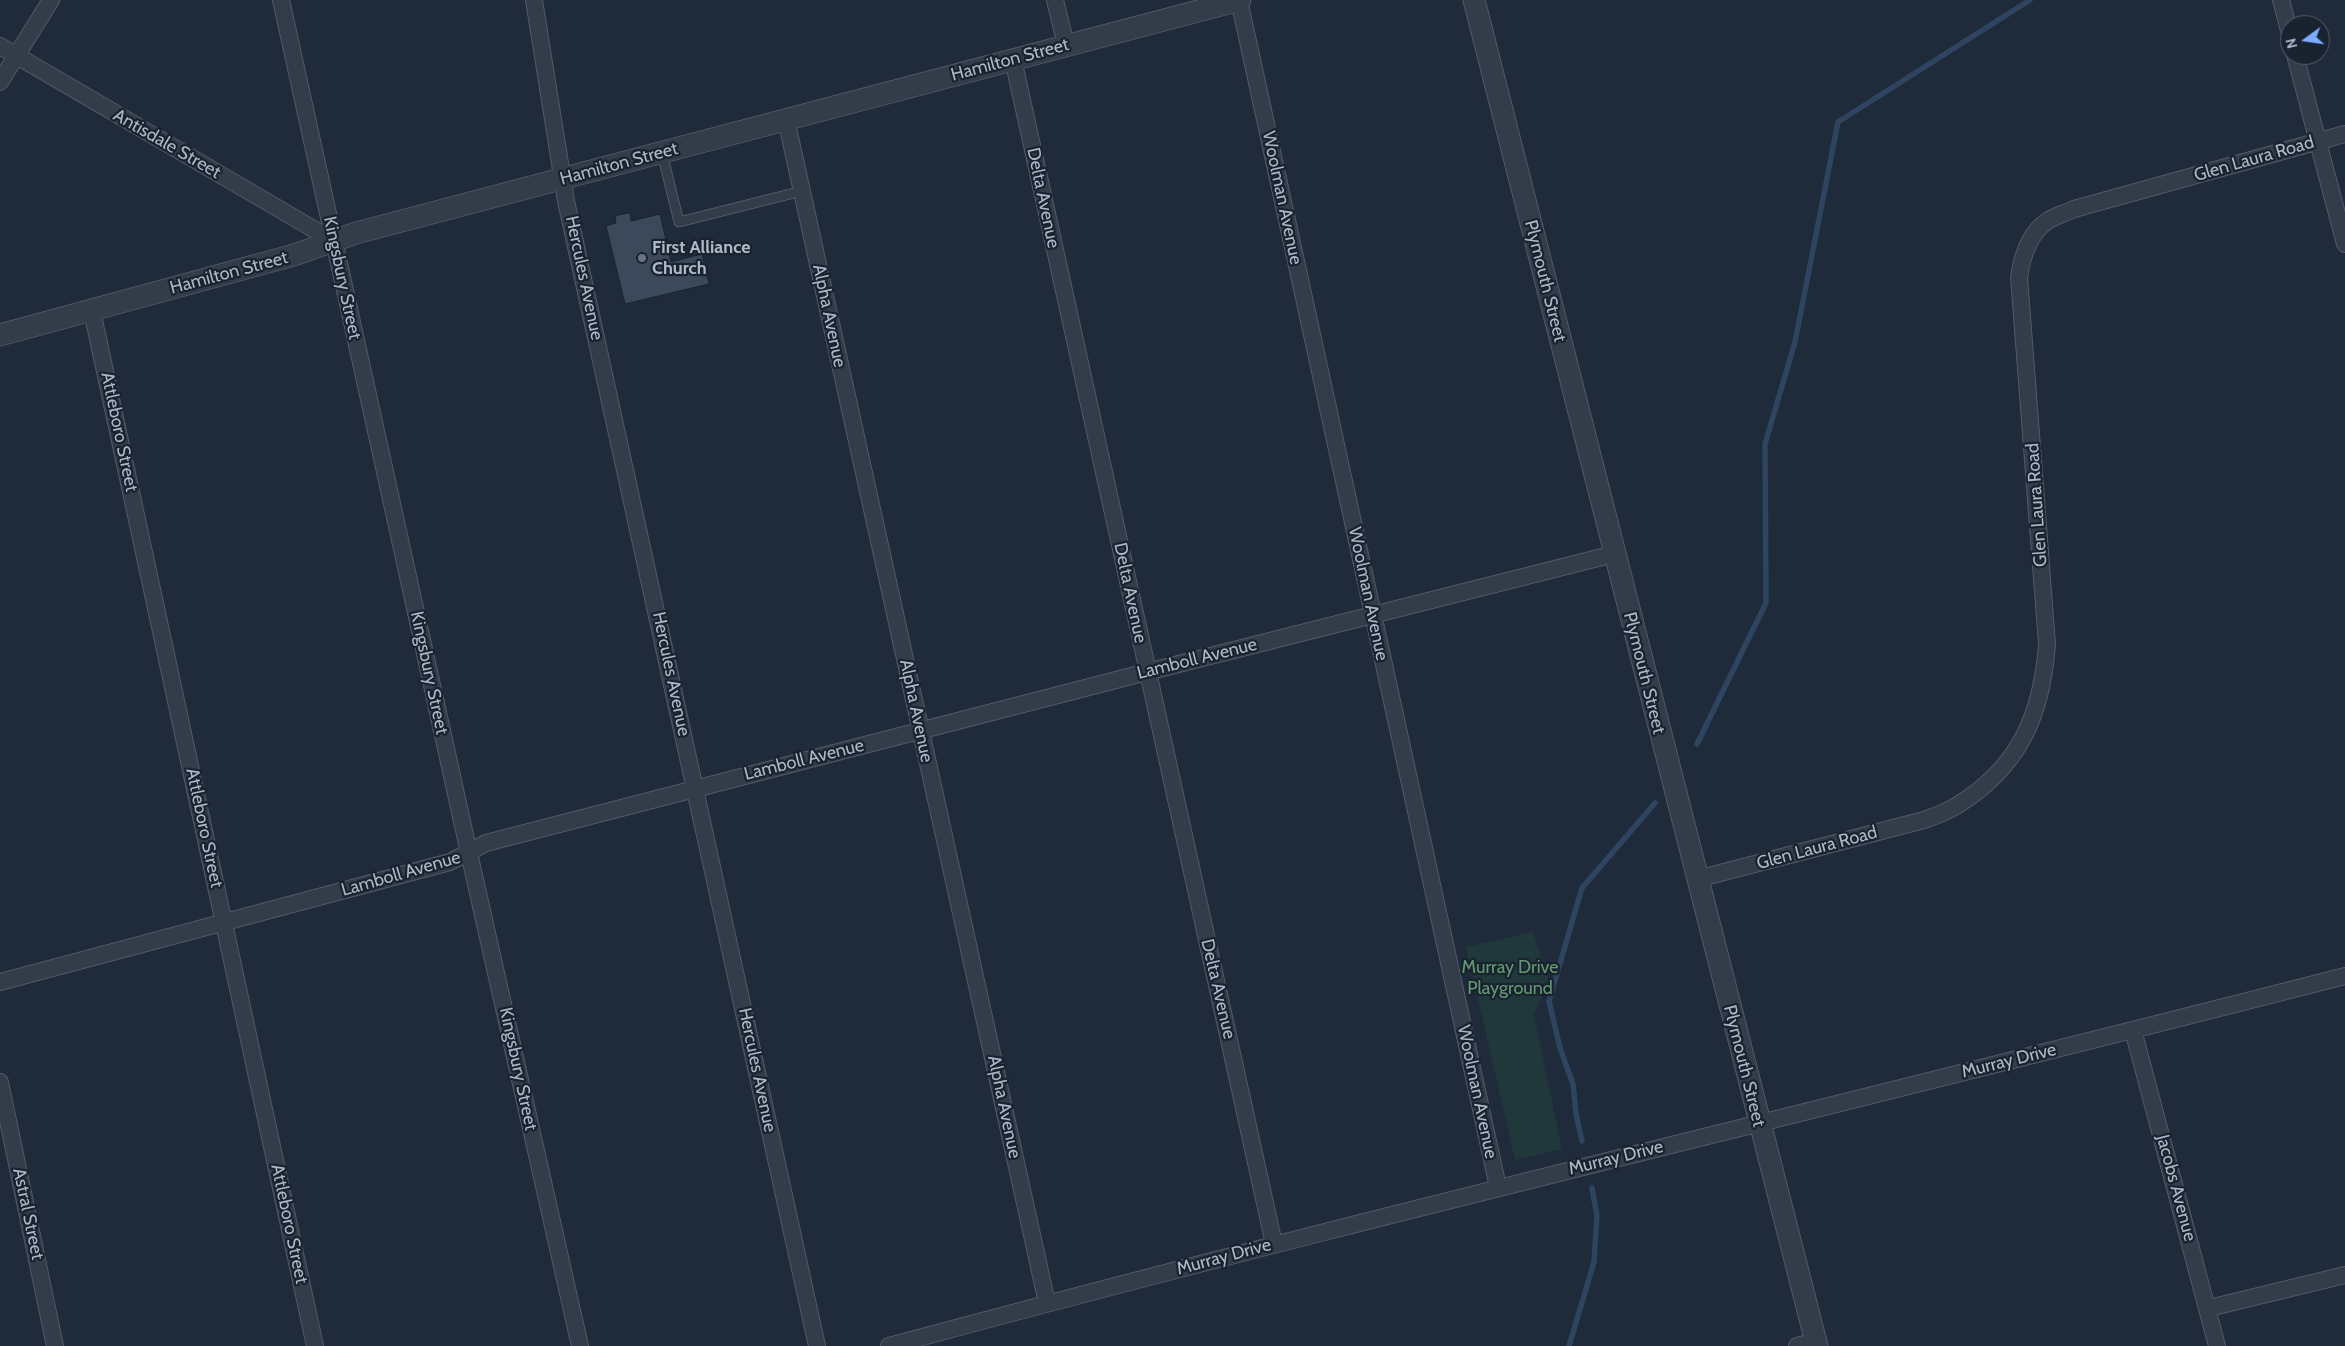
<!DOCTYPE html>
<html>
<head>
<meta charset="utf-8">
<style>
  body { margin:0 }
  #map { position:relative; width:2345px; height:1346px; overflow:hidden; background:#1f2b3a; font-family:Cabin,sans-serif }
  canvas { display:block }
  .north { position:absolute; left:2280px; top:15px; width:50px; height:50px; box-sizing:border-box; background:#19222f; border:1px solid #545e6c; border-radius:50%; rotate:256deg; font-size:14px; font-weight:700; line-height:20px; text-align:center; color:#adb7c7 }
  .north::after { content:''; display:block; margin:auto; width:18px; height:22px; background:#7aadff; clip-path:polygon(50% 0,100% 100%,50% 72%,0 100%) }
</style>
</head>
<body>
<div id="map">
<canvas width="2345" height="1346"></canvas>
<div class="north">N</div>
</div>
<script>
const ctx = document.querySelector('canvas').getContext('2d');
ctx.lineJoin = 'round';
function fill(path, color) { ctx.fillStyle = color; ctx.fill(path, 'evenodd'); }
function trace(path, color, width, dash) { ctx.strokeStyle = color; ctx.lineWidth = width; ctx.lineCap = dash ? 'butt' : 'round'; ctx.setLineDash(dash || []); ctx.stroke(path); }
function drawText(font, color, halo, rows, align = 'center') {
  ctx.font = font + ' Cabin,sans-serif'; ctx.lineWidth = 4.5; ctx.setLineDash([]); ctx.textBaseline = 'middle'; ctx.strokeStyle = halo; ctx.fillStyle = color; for (const [text, x, y, turn = 0] of rows) {
    ctx.save(); ctx.translate(x, y); ctx.rotate((+turn || 0) * Math.PI / 180); ctx.textAlign = isNaN(turn) ? turn : align; if (halo) ctx.strokeText(text, 0, 0); ctx.fillText(text, 0, 0); ctx.restore();
  }
}
const green = new Path2D(`
  M1533,932L1549,981L1534,1015L1562,1149L1515,1160L1466,947Z`);
const stream = new Path2D(`
  M1697,744L1766,603L1765,444L1795,342L1838,122L2030,0
  M1582,1141L1576,1114L1573,1084L1560,1048L1549,1001L1582,888L1655,803
  M1569,1346L1594,1262L1597,1216L1592,1188`);
const building = new Path2D(`
  M630,213L631,221L660,214L671,262L702,254L709,284L625,304L606,226L616,223L615,216Z`);
const service = new Path2D(`
  M662,153L679,222L802,191`);
const minor = new Path2D(`
  M281,0L469,853L580,1346
  M534,0L566,201L817,1346
  M1055,0L1066,45
  M1239,0L1498,1187
  M2281,0L2290,34
  M0,46L334,241
  M2295,55L2345,244
  M1013,59L1274,1244
  M0,82L51,0
  M786,119L1047,1303
  M92,311L315,1346
  M1697,879L1924,820C1935,816 1947,812 1956,806C2019,768 2042,715 2047,644L2019,277C2022,257 2030,231 2049,220C2057,215 2066,213 2074,209L2345,134
  M0,982L450,862L486,843L1147,672L1614,554
  M2133,1030L2217,1346
  M0,1082L55,1346
  M2209,1308L2345,1275
  M889,1346C1372,1215 1860,1101 2345,976
  M1797,1346L1816,1341`);
const tertiary = new Path2D(`
  M1474,0L1817,1346
  M0,335L294,255L356,233L1240,0`);
const markers = [
  [642,258,5,"#6b7280"]
];
const streetNames = [
  ["Hamilton Street",1010,60,-15],
  ["Antisdale Street",167,144,30],
  ["Glen Laura Road",2254,159,-16],
  ["Hamilton Street",619,164,-15],
  ["Delta Avenue",1043,198,78],
  ["Woolman Avenue",1282,198,78],
  ["Hamilton Street",229,273,-15],
  ["Kingsbury Street",342,278,78],
  ["Hercules Avenue",584,278,78],
  ["Plymouth Street",1545,281,76],
  ["Alpha Avenue",829,316,78],
  ["Attleboro Street",119,432,78],
  ["Glen Laura Road",2037,505,-94],
  ["Delta Avenue",1130,593,78],
  ["Woolman Avenue",1368,594,78],
  ["Lamboll Avenue",1197,659,-14],
  ["Kingsbury Street",429,673,78],
  ["Plymouth Street",1644,673,76],
  ["Hercules Avenue",671,674,78],
  ["Alpha Avenue",916,711,78],
  ["Lamboll Avenue",804,760,-14],
  ["Attleboro Street",204,828,78],
  ["Glen Laura Road",1817,848,-15],
  ["Lamboll Avenue",401,874,-16],
  ["Delta Avenue",1218,989,77],
  ["Murray Drive",2009,1061,-14],
  ["Plymouth Street",1744,1066,76],
  ["Kingsbury Street",518,1069,78],
  ["Hercules Avenue",757,1070,78],
  ["Woolman Avenue",1477,1092,78],
  ["Alpha Avenue",1004,1107,78],
  ["Murray Drive",1616,1158,-14],
  ["Jacobs Avenue",2176,1188,75],
  ["Astral Street",28,1214,78],
  ["Attleboro Street",289,1224,78],
  ["Murray Drive",1224,1257,-15]
];
const poiNames = [
  ["First Alliance",652,248],
  ["Church",652,269]
];
const parkNames = [
  ["Murray Drive",1510,968],
  ["Playground",1510,989]
];
fill(green, '#21383b');
trace(stream, '#2f4461', 5.5);
fill(building, '#3b495a');
trace(building, '#1a2431', 1);
trace(service, '#505a68', 11);
trace(minor, '#505a68', 18);
trace(tertiary, '#505a68', 23);
trace(service, '#333d4a', 9);
trace(minor, '#333d4a', 16);
trace(tertiary, '#333d4a', 21);
for (const [x, y, r, color] of markers) { const dot = new Path2D(); dot.arc(x, y, r, 0, 2 * Math.PI); ctx.fillStyle = color; ctx.fill(dot); trace(dot, '#19222f', 2); }
drawText('18px', '#adb7c7', '#19222f', streetNames);
drawText('bold 18px', '#adb7c7', '#19222f', poiNames, 'left');
drawText('18px', '#639970', '#19222f', parkNames);
</script>
</body>
</html>
